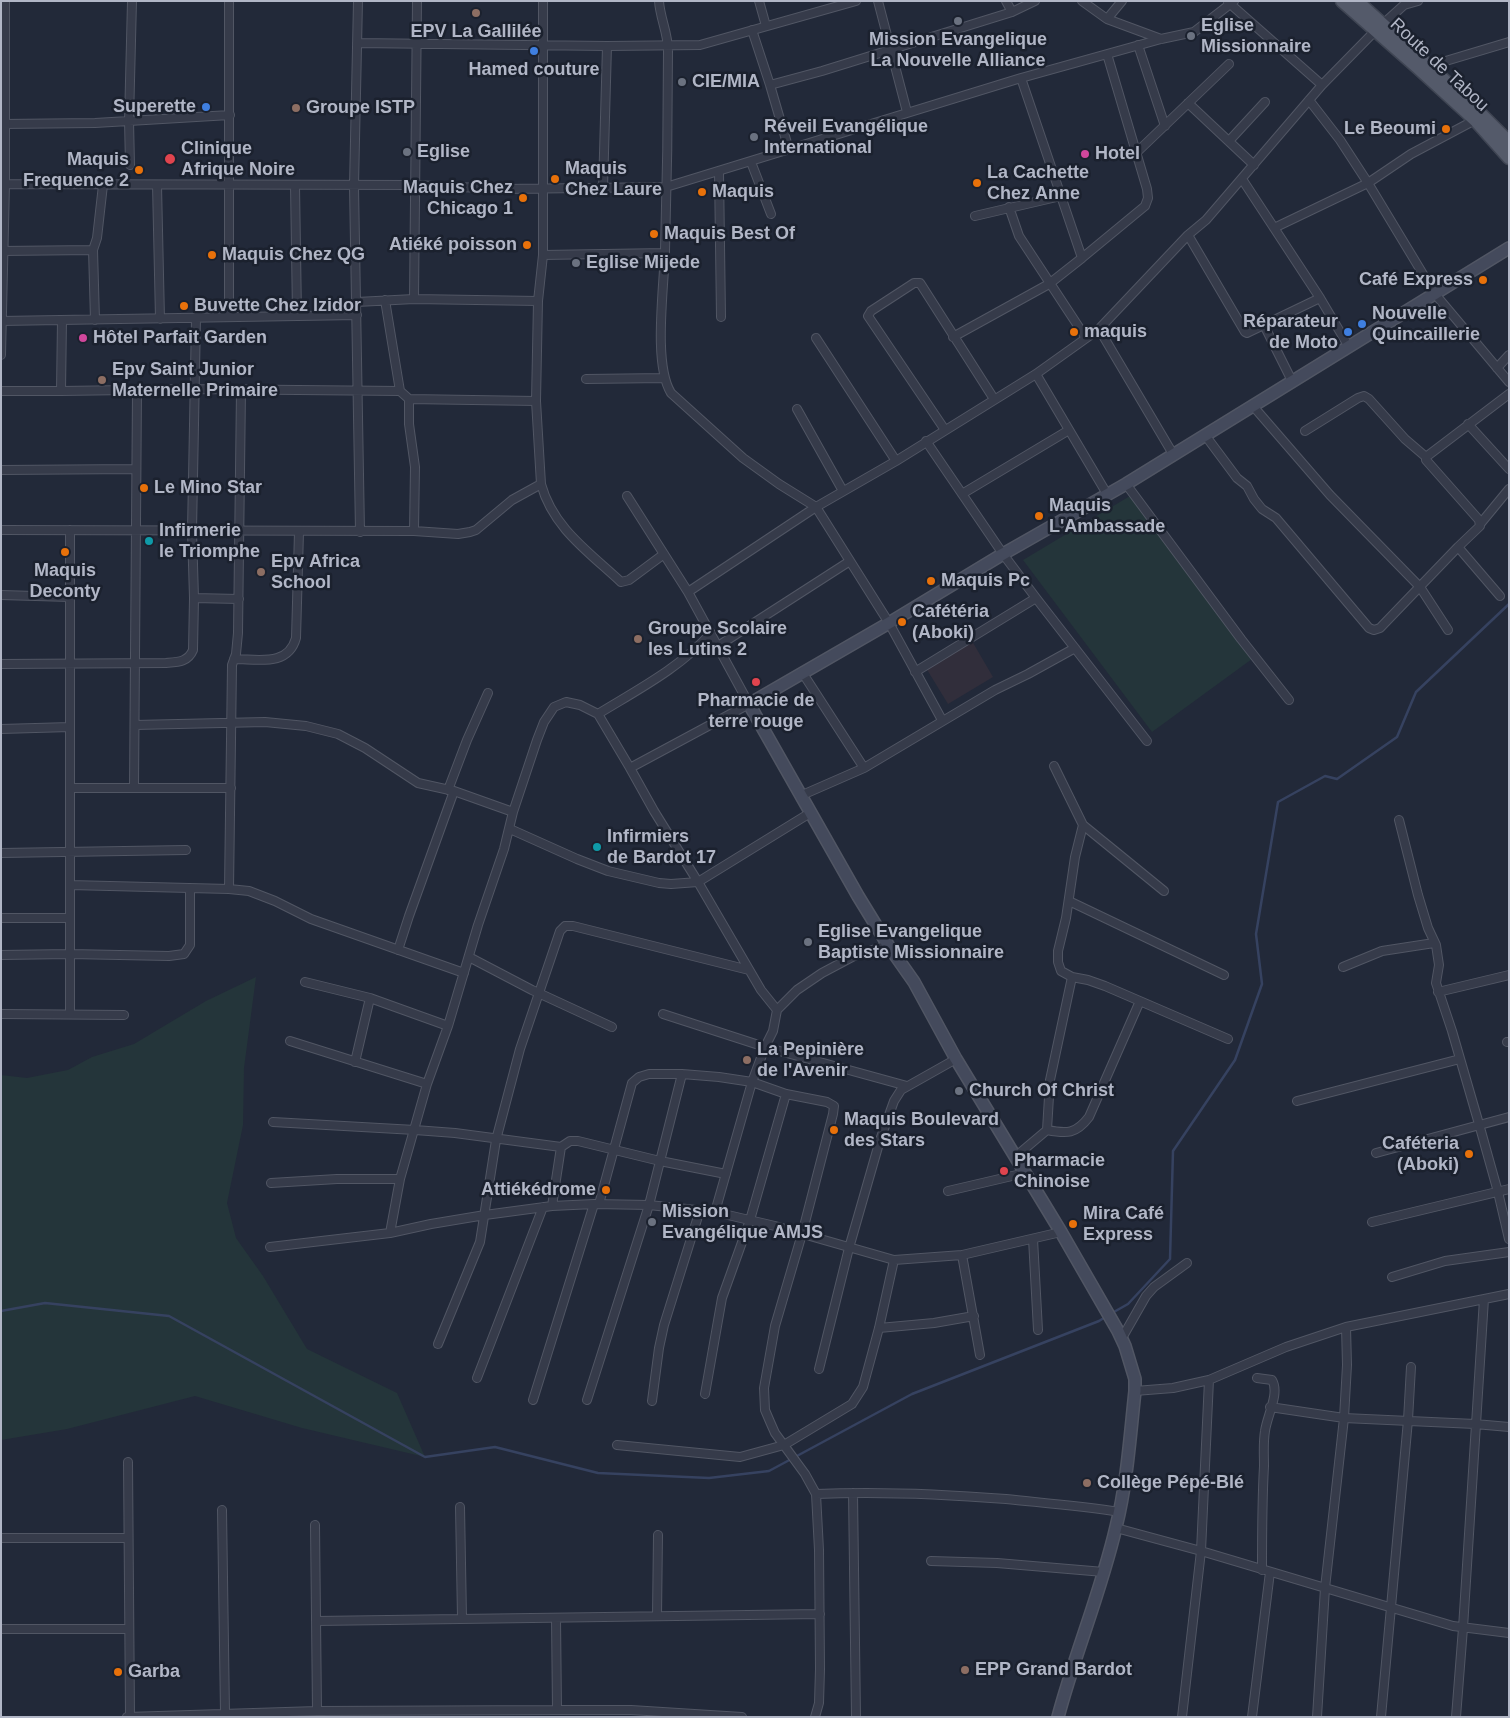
<!DOCTYPE html>
<html>
<head>
<meta charset="utf-8">
<style>
  body { margin:0 }
  #map { position:relative; width:1510px; height:1718px; overflow:hidden; background:#222939; font-family:Arial,sans-serif }
  canvas { display:block }
  .frame { position:absolute; inset:0; border:2px solid #b1b6c6; pointer-events:none }
</style>
</head>
<body>
<div id="map">
<canvas width="1510" height="1718"></canvas>
<div class="frame"></div>
</div>
<script>
const ctx = document.querySelector('canvas').getContext('2d');
ctx.lineJoin = 'round';
function fill(path, color) { ctx.fillStyle = color; ctx.fill(path, 'evenodd'); }
function trace(path, color, width, dash) { ctx.strokeStyle = color; ctx.lineWidth = width; ctx.lineCap = dash ? 'butt' : 'round'; ctx.setLineDash(dash || []); ctx.stroke(path); }
function drawText(font, color, halo, rows, align = 'center') {
  ctx.font = font + ' Arial,sans-serif'; ctx.lineWidth = 5; ctx.setLineDash([]); ctx.textBaseline = 'middle'; ctx.strokeStyle = halo; ctx.fillStyle = color; for (const [text, x, y, turn = 0] of rows) {
    ctx.save(); ctx.translate(x, y); ctx.rotate((+turn || 0) * Math.PI / 180); ctx.textAlign = isNaN(turn) ? turn : align; if (halo) ctx.strokeText(text, 0, 0); ctx.fillText(text, 0, 0); ctx.restore();
  }
}
const medical = new Path2D(`
  M972,641L993,677L948,704L926,668Z`);
const green = new Path2D(`
  M1130,496L1252,659L1152,732L1023,560Z
  M256,977L244,1068L243,1125L227,1203L236,1238L263,1276L307,1349L397,1393L425,1457L302,1428L195,1396L67,1429L1,1440V1075L27,1078L68,1070L92,1057L134,1044L206,1001Z`);
const stream = new Path2D(`
  M1,1311L45,1303L169,1316L425,1457L495,1447L598,1473L709,1478L769,1471L912,1394L1099,1321L1107,1316
  M1112,1313L1128,1304L1170,1259L1173,1151L1235,1060L1262,984L1256,934L1278,802L1325,776L1337,779L1397,737L1416,692L1509,604`);
const street = new Path2D(`
  M358,1L354,186L360,532
  M659,1C660,18 668,33 668,50C668,117 667,184 665,251C664,288 653,364 671,393L743,458L779,484L816,507L889,623L942,720
  M759,1L766,26
  M878,1L907,112
  M1006,1L1012,12
  M1082,1L1107,19L1161,39
  M1228,2L1322,85
  M1107,19L1122,1
  M1383,24L1404,5L1418,1
  M752,30L770,85L789,150
  M357,43L607,46L700,45L856,1
  M1138,45L1165,126
  M1429,66L1509,42
  M770,85L822,71L1012,12L1035,1
  M1309,100L1340,140L1368,183L1435,294L1509,382
  M1188,103L1254,165
  M2,124L95,123L230,115
  M1229,141L1265,102
  M1136,153L1229,64
  M751,162L771,214
  M130,165L129,121L132,1
  M719,172L721,317
  M1242,179L1320,298L1349,347
  M1,184L414,185L503,189L666,187L1021,78L1161,39L1194,32L1234,1
  M157,185L160,319
  M295,185L297,315
  M603,189L607,46
  M1009,207L1019,236L1086,338
  M975,216L1061,196
  M1274,228L1368,183L1411,154L1475,120
  M1188,235L1245,332L1247,333L1320,298
  M1,251L93,250
  M543,255L665,253
  M1082,258L1145,206L1148,198L1147,189L1107,54
  M414,299L417,1
  M385,300L400,391L409,399V424L415,467L414,531
  M357,302L414,299L538,301
  M229,317V1
  M62,320L61,391L196,389L400,391
  M95,320L93,250L97,238L103,185
  M1,321L357,315
  M1264,325L1292,381
  M1099,329L1173,454
  M953,337L1049,284L1082,258L1021,78
  M816,338L896,461
  M1,355L5,184V1
  M1497,368L1509,355
  M1036,374L1107,494
  M586,379L664,378
  M1,391H61
  M409,399L536,401
  M1253,406L1330,495L1420,587L1448,630
  M797,409L843,491
  M1468,424L1509,469
  M945,430L868,316L871,311L914,283H920L994,399
  M1205,435L1237,478L1247,486L1254,499L1262,509L1276,518L1369,628L1374,630L1380,628L1458,547L1480,526L1479,520L1426,460V457L1405,439L1369,399L1364,396L1358,398L1305,431
  M926,441L1003,554L1036,598L1147,741
  M1426,457L1509,394
  M1,470L136,469
  M541,484C553,528 589,552 621,582L629,580L664,554
  M1126,484L1241,639L1289,700
  M962,494L1069,430
  M627,496L688,592L749,704L630,768
  M1481,523L1509,489
  M1,530L414,531L458,534L470,532L476,530L512,500L541,484L536,401L538,301L543,255V1
  M70,530V1014
  M1458,547L1500,596
  M688,592L816,507L896,461L1036,374L1099,329L1188,235L1206,220L1322,85L1376,30
  M1,595L70,597
  M194,598L239,599
  M718,646L850,561
  M234,659C258,659 288,667 296,638L299,532
  M1,664L166,663C178,662 188,662 193,650L194,598L192,531L196,318
  M915,672L1036,598
  M135,725L265,722L306,726L338,734L365,748L418,783L454,791L513,812
  M1,729L70,727
  M1054,766L1083,825L1075,857L1066,918L1058,951V962L1061,971L1072,977L1088,980L1105,986L1228,1039
  M864,768L995,690L1028,674L1075,648
  M70,788H231
  M134,788L137,391
  M448,790L467,740L488,693
  M800,796L864,768L802,672
  M1399,820L1418,895L1428,928L1436,945L1439,965L1436,983L1452,1031L1479,1124L1498,1192L1509,1239
  M1083,825L1164,891
  M510,829L577,859L608,871L659,883L671,884L698,882L654,811L630,768L598,714
  M1,853L186,850
  M70,885L229,889L232,665L236,654L238,633L241,390
  M229,889L249,891L275,901L311,919L464,973
  M1069,901L1224,975
  M1,918H70
  M398,950L409,916L454,791
  M1,955L70,954L169,956L184,954L190,945V889
  M469,957L532,990L612,1027
  M1343,967L1382,951L1434,943
  M305,982L370,998L355,1062
  M1438,992L1509,975
  M370,998L448,1026
  M777,1010L761,990L698,882L810,813
  M1,1014L124,1015
  M663,1014L765,1047L907,1086
  M290,1041L427,1084
  M1507,1042H1509
  M1297,1101L1460,1059
  M273,1122L415,1130L455,1133L561,1147
  M1047,1130C1067,1134 1076,1134 1089,1117L1140,1001
  M1376,1153L1509,1117
  M1015,1157L1047,1130L1050,1080L1072,977
  M271,1183L337,1179H400
  M948,1191L1025,1173
  M599,1204L632,1083L639,1077L649,1074H682L719,1077L752,1082L786,1094L827,1102L834,1106L833,1114L802,1234L775,1326L764,1388L765,1410L771,1424L775,1433L805,1474L816,1494L819,1550L820,1669L819,1703L815,1717
  M552,1206L561,1147L570,1141H578L660,1161L726,1174
  M715,1212L752,1082L765,1047L773,1031L777,1010L797,990L822,973L854,956L888,945
  M1372,1222L1509,1189
  M390,1233L400,1179L427,1084L448,1026L478,925L504,849L513,812L537,740L544,722L554,707L566,702L580,705L598,714C637,690 680,668 711,633
  M1033,1239L1038,1330
  M270,1247L390,1233L431,1224L485,1215L552,1206L594,1204L649,1205L715,1212L775,1226L894,1260L962,1255L1061,1232
  M962,1255L980,1355
  M1392,1277L1445,1261L1509,1252
  M879,1328L934,1323L974,1316
  M1122,1338L1146,1296L1154,1287L1187,1263
  M438,1344L480,1242L496,1140L520,1049L560,931L565,926H573L749,970
  M819,1369L849,1248L880,1140L894,1101L901,1090L956,1059
  M477,1378L543,1207
  M1257,1378L1272,1380C1280,1393 1267,1416 1265,1431C1263,1443 1264,1455 1264,1466C1262,1501 1262,1535 1262,1570
  M1135,1391L1173,1388L1209,1380L1286,1347L1346,1327L1509,1294
  M705,1394L722,1298L750,1220L786,1094
  M533,1400L594,1204
  M587,1400L649,1205L682,1074
  M652,1401L659,1348L664,1325L700,1210
  M1270,1407L1344,1418L1475,1424L1509,1427
  M617,1445L740,1457L784,1445L852,1404L863,1387L879,1328L894,1260
  M128,1462L130,1717
  M853,1493L856,1717
  M816,1494C880,1491 943,1494 1006,1499C1044,1503 1082,1506 1120,1512
  M460,1507L462,1618
  M222,1510L225,1713
  M315,1525L317,1711
  M1116,1528L1201,1551L1453,1626L1509,1633
  M1,1538H128
  M931,1561L997,1563L1104,1572
  M657,1616L658,1535
  M556,1618L557,1710
  M316,1621L820,1614
  M1,1629H128
  M127,1717L317,1711L557,1710H631L742,1717
  M1182,1717L1201,1551L1209,1380
  M1252,1717L1270,1572
  M1317,1717L1325,1588L1344,1418L1347,1365L1346,1327
  M1381,1717L1408,1420L1411,1367
  M1456,1717L1463,1628L1484,1299`);
const secondary = new Path2D(`
  M1058,1717C1075,1653 1101,1592 1116,1527C1127,1483 1130,1437 1135,1391V1379L1125,1346L1118,1331L1061,1232L956,1059L914,982L888,945L858,896L749,704L889,623L1003,554L1126,484L1509,248`);
const primary = new Path2D(`
  M1342,1L1417,67L1475,120L1509,158
  M1357,1L1473,106L1509,142`);
const markers = [
  [476,13,5,"#8d6e63"],
  [958,21,5,"#6b7280"],
  [1191,36,5,"#6b7280"],
  [534,51,5,"#3f7fe0"],
  [682,82,5,"#6b7280"],
  [206,107,5,"#3f7fe0"],
  [296,108,5,"#8d6e63"],
  [1446,129,5,"#e8710a"],
  [754,137,5,"#6b7280"],
  [407,152,5,"#6b7280"],
  [1085,154,5,"#d1479c"],
  [170,159,6,"#e0444e"],
  [139,170,5,"#e8710a"],
  [555,179,5,"#e8710a"],
  [977,183,5,"#e8710a"],
  [702,192,5,"#e8710a"],
  [523,198,5,"#e8710a"],
  [654,234,5,"#e8710a"],
  [527,245,5,"#e8710a"],
  [212,255,5,"#e8710a"],
  [576,263,5,"#6b7280"],
  [1483,280,5,"#e8710a"],
  [184,306,5,"#e8710a"],
  [1362,324,5,"#3f7fe0"],
  [1074,332,5,"#e8710a"],
  [1348,332,5,"#3f7fe0"],
  [83,338,5,"#d1479c"],
  [102,380,5,"#8d6e63"],
  [144,488,5,"#e8710a"],
  [1039,516,5,"#e8710a"],
  [149,541,5,"#0f9aa8"],
  [65,552,5,"#e8710a"],
  [261,572,5,"#8d6e63"],
  [931,581,5,"#e8710a"],
  [902,622,5,"#e8710a"],
  [638,639,5,"#8d6e63"],
  [756,682,5,"#e0444e"],
  [597,847,5,"#0f9aa8"],
  [808,942,5,"#6b7280"],
  [747,1060,5,"#8d6e63"],
  [959,1091,5,"#6b7280"],
  [834,1130,5,"#e8710a"],
  [1469,1154,5,"#e8710a"],
  [1004,1171,5,"#e0444e"],
  [606,1190,5,"#e8710a"],
  [652,1222,5,"#6b7280"],
  [1073,1224,5,"#e8710a"],
  [1087,1483,5,"#8d6e63"],
  [965,1670,5,"#8d6e63"],
  [118,1672,5,"#e8710a"]
];
const poiNames = [
  ["Eglise",1201,26],
  ["Missionnaire",1201,47],
  ["EPV La Gallilée",476,32,"center"],
  ["Mission Evangelique",958,40,"center"],
  ["La Nouvelle Alliance",958,61,"center"],
  ["Hamed couture",534,70,"center"],
  ["CIE/MIA",692,82],
  ["Superette",196,107,"right"],
  ["Groupe ISTP",306,108],
  ["Réveil Evangélique",764,127],
  ["International",764,148],
  ["Le Beoumi",1436,129,"right"],
  ["Clinique",181,149],
  ["Afrique Noire",181,170],
  ["Eglise",417,152],
  ["Hotel",1095,154],
  ["Maquis",129,160,"right"],
  ["Frequence 2",129,181,"right"],
  ["Maquis",565,169],
  ["Chez Laure",565,190],
  ["La Cachette",987,173],
  ["Chez Anne",987,194],
  ["Maquis Chez",513,188,"right"],
  ["Chicago 1",513,209,"right"],
  ["Maquis",712,192],
  ["Maquis Best Of",664,234],
  ["Atiéké poisson",517,245,"right"],
  ["Maquis Chez QG",222,255],
  ["Eglise Mijede",586,263],
  ["Café Express",1473,280,"right"],
  ["Buvette Chez Izidor",194,306],
  ["Nouvelle",1372,314],
  ["Quincaillerie",1372,335],
  ["Réparateur",1338,322,"right"],
  ["de Moto",1338,343,"right"],
  ["maquis",1084,332],
  ["Hôtel Parfait Garden",93,338],
  ["Epv Saint Junior",112,370],
  ["Maternelle Primaire",112,391],
  ["Le Mino Star",154,488],
  ["Maquis",1049,506],
  ["L'Ambassade",1049,527],
  ["Infirmerie",159,531],
  ["le Triomphe",159,552],
  ["Epv Africa",271,562],
  ["School",271,583],
  ["Maquis",65,571,"center"],
  ["Deconty",65,592,"center"],
  ["Maquis Pc",941,581],
  ["Cafétéria",912,612],
  ["(Aboki)",912,633],
  ["Groupe Scolaire",648,629],
  ["les Lutins 2",648,650],
  ["Pharmacie de",756,701,"center"],
  ["terre rouge",756,722,"center"],
  ["Infirmiers",607,837],
  ["de Bardot 17",607,858],
  ["Eglise Evangelique",818,932],
  ["Baptiste Missionnaire",818,953],
  ["La Pepinière",757,1050],
  ["de l'Avenir",757,1071],
  ["Church Of Christ",969,1091],
  ["Maquis Boulevard",844,1120],
  ["des Stars",844,1141],
  ["Caféteria",1459,1144,"right"],
  ["(Aboki)",1459,1165,"right"],
  ["Pharmacie",1014,1161],
  ["Chinoise",1014,1182],
  ["Attiékédrome",596,1190,"right"],
  ["Mission",662,1212],
  ["Evangélique AMJS",662,1233],
  ["Mira Café",1083,1214],
  ["Express",1083,1235],
  ["Collège Pépé-Blé",1097,1483],
  ["EPP Grand Bardot",975,1670],
  ["Garba",128,1672]
];
const streetNames = [
  ["Route de Tabou",1439,65,43]
];
fill(medical, '#312e3b');
fill(green, '#24353a');
trace(stream, '#364260', 2.5);
trace(street, '#515664', 10);
trace(secondary, '#515664', 14);
trace(primary, '#3f4553', 15);
trace(street, '#363b4a', 8);
trace(secondary, '#444a5c', 11);
trace(primary, '#545a6a', 12);
for (const [x, y, r, color] of markers) { const dot = new Path2D(); dot.arc(x, y, r, 0, 2 * Math.PI); ctx.fillStyle = color; ctx.fill(dot); trace(dot, '#1b212e', 2); }
drawText('bold 18px', '#b1b6c6', '#1b212e', poiNames, 'left');
drawText('18px', '#b1b6c6', '#1b212e', streetNames);
</script>
</body>
</html>
